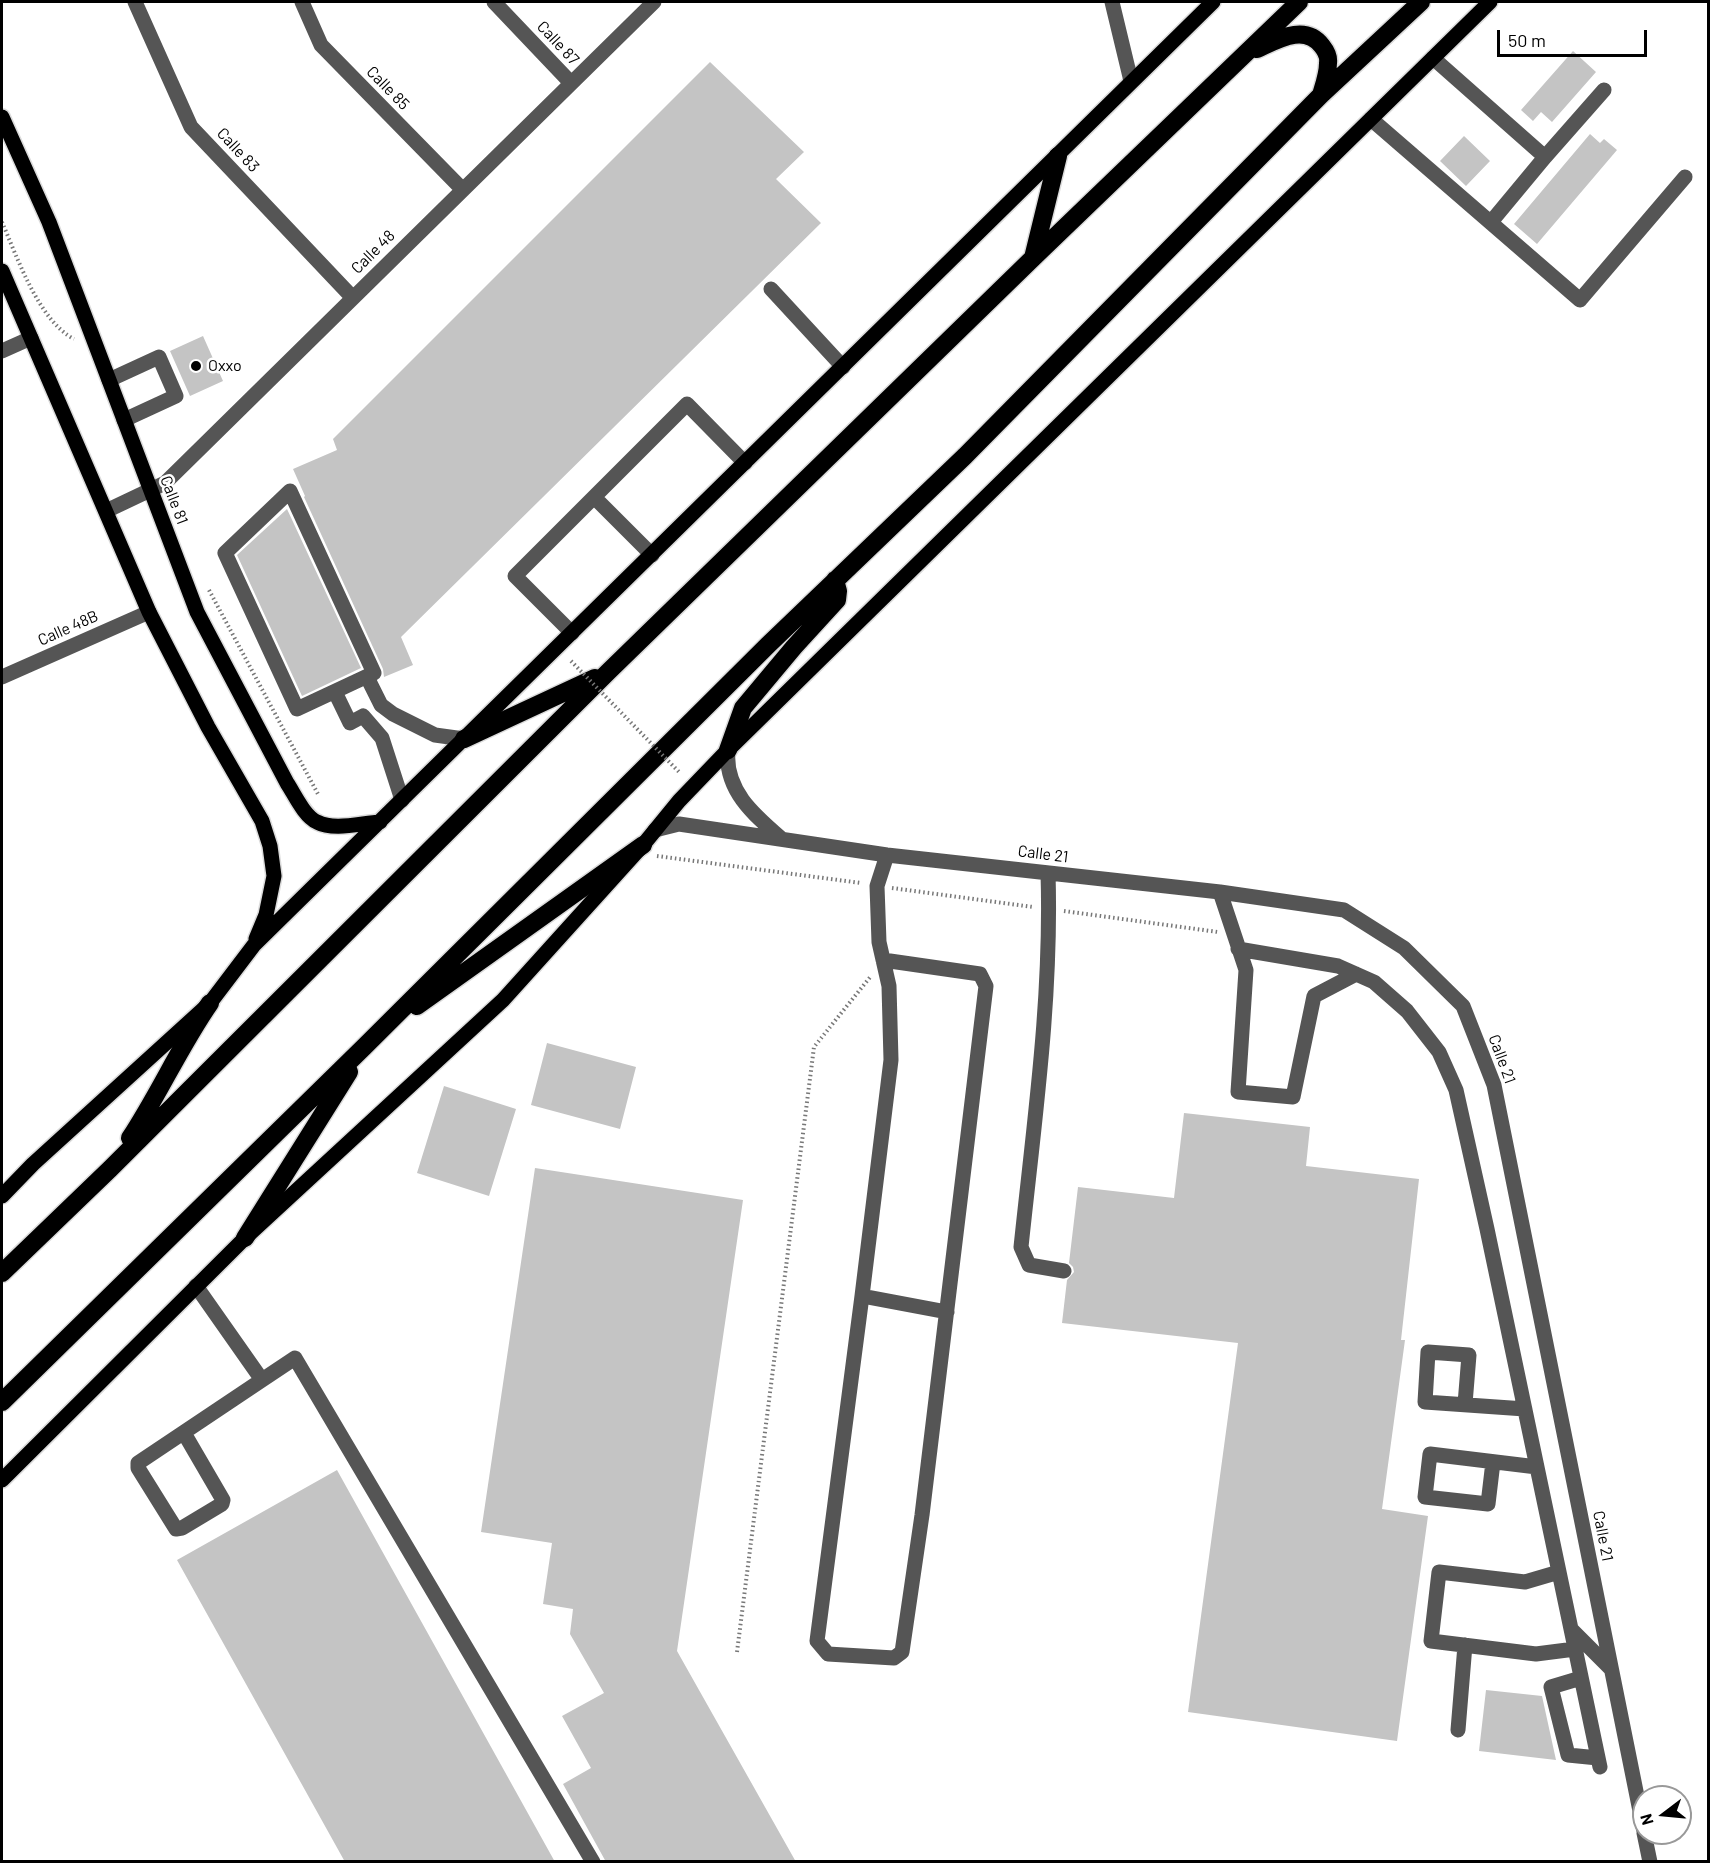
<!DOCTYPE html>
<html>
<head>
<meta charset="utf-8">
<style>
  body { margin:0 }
  #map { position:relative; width:1710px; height:1863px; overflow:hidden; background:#fff; font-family:Barlow,sans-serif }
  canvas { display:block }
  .frame { position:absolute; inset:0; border:3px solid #000; pointer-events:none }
  .north { position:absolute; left:1632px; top:1785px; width:60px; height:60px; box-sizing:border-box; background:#fff; border:2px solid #999; border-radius:50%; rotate:254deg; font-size:16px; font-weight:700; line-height:24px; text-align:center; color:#000 }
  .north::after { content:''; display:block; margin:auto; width:21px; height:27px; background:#000; clip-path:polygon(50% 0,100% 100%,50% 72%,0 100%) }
  .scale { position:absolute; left:1497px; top:30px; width:150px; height:27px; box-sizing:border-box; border:3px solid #000; border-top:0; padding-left:8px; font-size:18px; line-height:21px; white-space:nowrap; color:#000; -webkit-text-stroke:4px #fff; paint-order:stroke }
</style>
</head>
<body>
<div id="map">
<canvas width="1710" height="1863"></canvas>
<div class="frame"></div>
<div class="north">N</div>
<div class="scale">50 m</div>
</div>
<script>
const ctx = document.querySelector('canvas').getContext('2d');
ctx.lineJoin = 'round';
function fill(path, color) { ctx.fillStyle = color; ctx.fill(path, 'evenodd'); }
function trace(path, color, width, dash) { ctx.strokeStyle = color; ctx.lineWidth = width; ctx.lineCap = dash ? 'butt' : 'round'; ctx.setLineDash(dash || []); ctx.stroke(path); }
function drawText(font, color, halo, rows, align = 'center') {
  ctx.font = font + ' Barlow,sans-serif'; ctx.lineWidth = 5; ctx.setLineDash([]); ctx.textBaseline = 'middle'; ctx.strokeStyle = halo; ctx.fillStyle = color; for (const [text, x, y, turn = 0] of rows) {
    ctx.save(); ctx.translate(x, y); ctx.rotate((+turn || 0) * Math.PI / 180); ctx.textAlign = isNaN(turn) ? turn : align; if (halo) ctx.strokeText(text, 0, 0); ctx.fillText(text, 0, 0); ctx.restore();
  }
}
const building = new Path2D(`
  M1573,51L1596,72L1552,122L1541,112L1533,121L1521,110Z
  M710,62L804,152L776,179L821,223L401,637L413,665L384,677L383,669L304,497L305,496L293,469L337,450L333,439Z
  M1590,134L1600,143L1604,139L1617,150L1537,244L1514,224Z
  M1464,136L1490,161L1466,186L1440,161Z
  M203,336L223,381L190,396L170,351Z
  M287,509L361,668L302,696L237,555Z
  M547,1043L636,1067L620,1129L531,1105Z
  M444,1086L516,1109L489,1196L417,1173Z
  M1184,1113L1310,1127L1306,1166L1419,1179L1401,1340H1405L1382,1509L1428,1516L1397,1741L1188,1712L1238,1343L1062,1323L1067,1280L1074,1272L1073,1267L1069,1263L1078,1187L1174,1198Z
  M535,1168L743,1200L677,1651L796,1862H606L563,1784L591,1768L562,1716L604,1693L570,1634L573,1609L543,1604L552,1543L481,1532Z
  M337,1470L555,1862H345L177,1560Z
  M1486,1690L1542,1696L1556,1760L1479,1751Z`);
const path = new Path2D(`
  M2,222C17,257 39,321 74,339
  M209,590L319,796
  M657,856L861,883
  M892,888L1033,907
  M1064,911L1218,932
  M737,1652L814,1047L871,976`);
const minor = new Path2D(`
  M135,2L191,127L353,298
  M302,2L321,45L463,190
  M494,2L571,83
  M1112,2L1131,81
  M1433,58L1545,157L1604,90
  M1371,119L1580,300L1685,177
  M1491,222L1545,157
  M771,289L843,367
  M2,351L31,338
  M109,380L159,357L176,396L124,420
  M290,491L374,673L297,709L225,553Z
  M594,497L687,404L745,463
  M106,511L165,483L654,2
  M572,633L515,576L594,497L652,555
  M2,677L149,612
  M367,677L381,705L393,714L435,735L464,739
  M335,692L350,723L363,716L382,738L402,800
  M728,750C724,790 754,815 782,839
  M655,830L679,824L887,855L1220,892L1344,910L1404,948L1463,1006L1494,1085L1644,1831
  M1048,873C1052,998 1034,1123 1021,1247L1029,1265L1064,1271
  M1220,892L1246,970L1238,1092L1293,1097L1314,996L1356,974
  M1238,949L1338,966L1374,982L1407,1011L1439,1052L1456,1090L1487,1229L1600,1767
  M883,960L980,974L986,986L922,1515L902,1652L894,1658L828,1654L817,1641L862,1296L891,1060L889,986L879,942L877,886L887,855
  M196,1286L262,1380L295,1358L593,1862
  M862,1296L947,1312
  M1465,1404L1469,1355L1428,1352L1425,1402L1525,1409
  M184,1433L223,1500L222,1504L182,1528L176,1529L138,1468V1463L262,1380
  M1493,1462L1488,1504L1425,1497L1430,1454L1537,1467
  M1559,1572L1525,1582L1439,1572L1431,1641L1536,1654L1575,1649
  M1571,1629L1611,1669
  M1581,1678L1551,1687L1568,1755L1598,1758
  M1458,1730L1465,1645
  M1644,1833L1650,1862`);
const major = new Path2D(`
  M2,117L49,222L197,612L287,783C295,795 304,816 317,822C334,831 361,823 380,822
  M2,271L149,612L208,727L262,821L270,846L274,876L266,915L256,939
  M2,1196L33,1164L210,1003L254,945L1213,2
  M2,1480L245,1238L503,1000L643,845L679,801L728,750L1490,2`);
const highway = new Path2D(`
  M1257,49C1277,40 1305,23 1322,46C1326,51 1329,56 1328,63C1328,74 1324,85 1321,95
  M1033,258L1058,156
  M464,739L595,678
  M728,750L743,708L794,647L837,600L838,591L835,580
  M417,1006L643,845
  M130,1138C159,1094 180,1046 210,1003
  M245,1238L349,1072
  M2,1273L110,1169L608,672L1033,258L1299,2
  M2,1402L364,1047L768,645L965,456L1321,95L1421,2`);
const pathBridge = new Path2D(`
  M571,661L680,773`);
const markers = [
  [196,366,6,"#000"]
];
const streetNames = [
  ["Calle 87",558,43,47],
  ["Calle 85",388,88,46],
  ["Calle 83",238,150,47],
  ["Calle 48",373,252,-45],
  ["Calle 81",174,500,69],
  ["Calle 48B",68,628,-24],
  ["Calle 21",1043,854,7],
  ["Calle 21",1502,1059,70],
  ["Calle 21",1603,1536,79]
];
const poiNames = [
  ["Oxxo",208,366]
];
fill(building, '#c4c4c4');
trace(major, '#dbdbdb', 18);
trace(highway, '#dbdbdb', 21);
trace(path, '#777', 4, [1.5, 3]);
trace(minor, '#555', 15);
trace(major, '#000', 15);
trace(highway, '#000', 18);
trace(pathBridge, '#777', 4, [1.5, 3]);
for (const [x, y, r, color] of markers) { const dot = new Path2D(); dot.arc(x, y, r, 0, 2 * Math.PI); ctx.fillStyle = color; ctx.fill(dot); trace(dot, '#fff', 2); }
drawText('16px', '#000', '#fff', streetNames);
drawText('16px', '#000', '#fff', poiNames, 'left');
</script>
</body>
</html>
